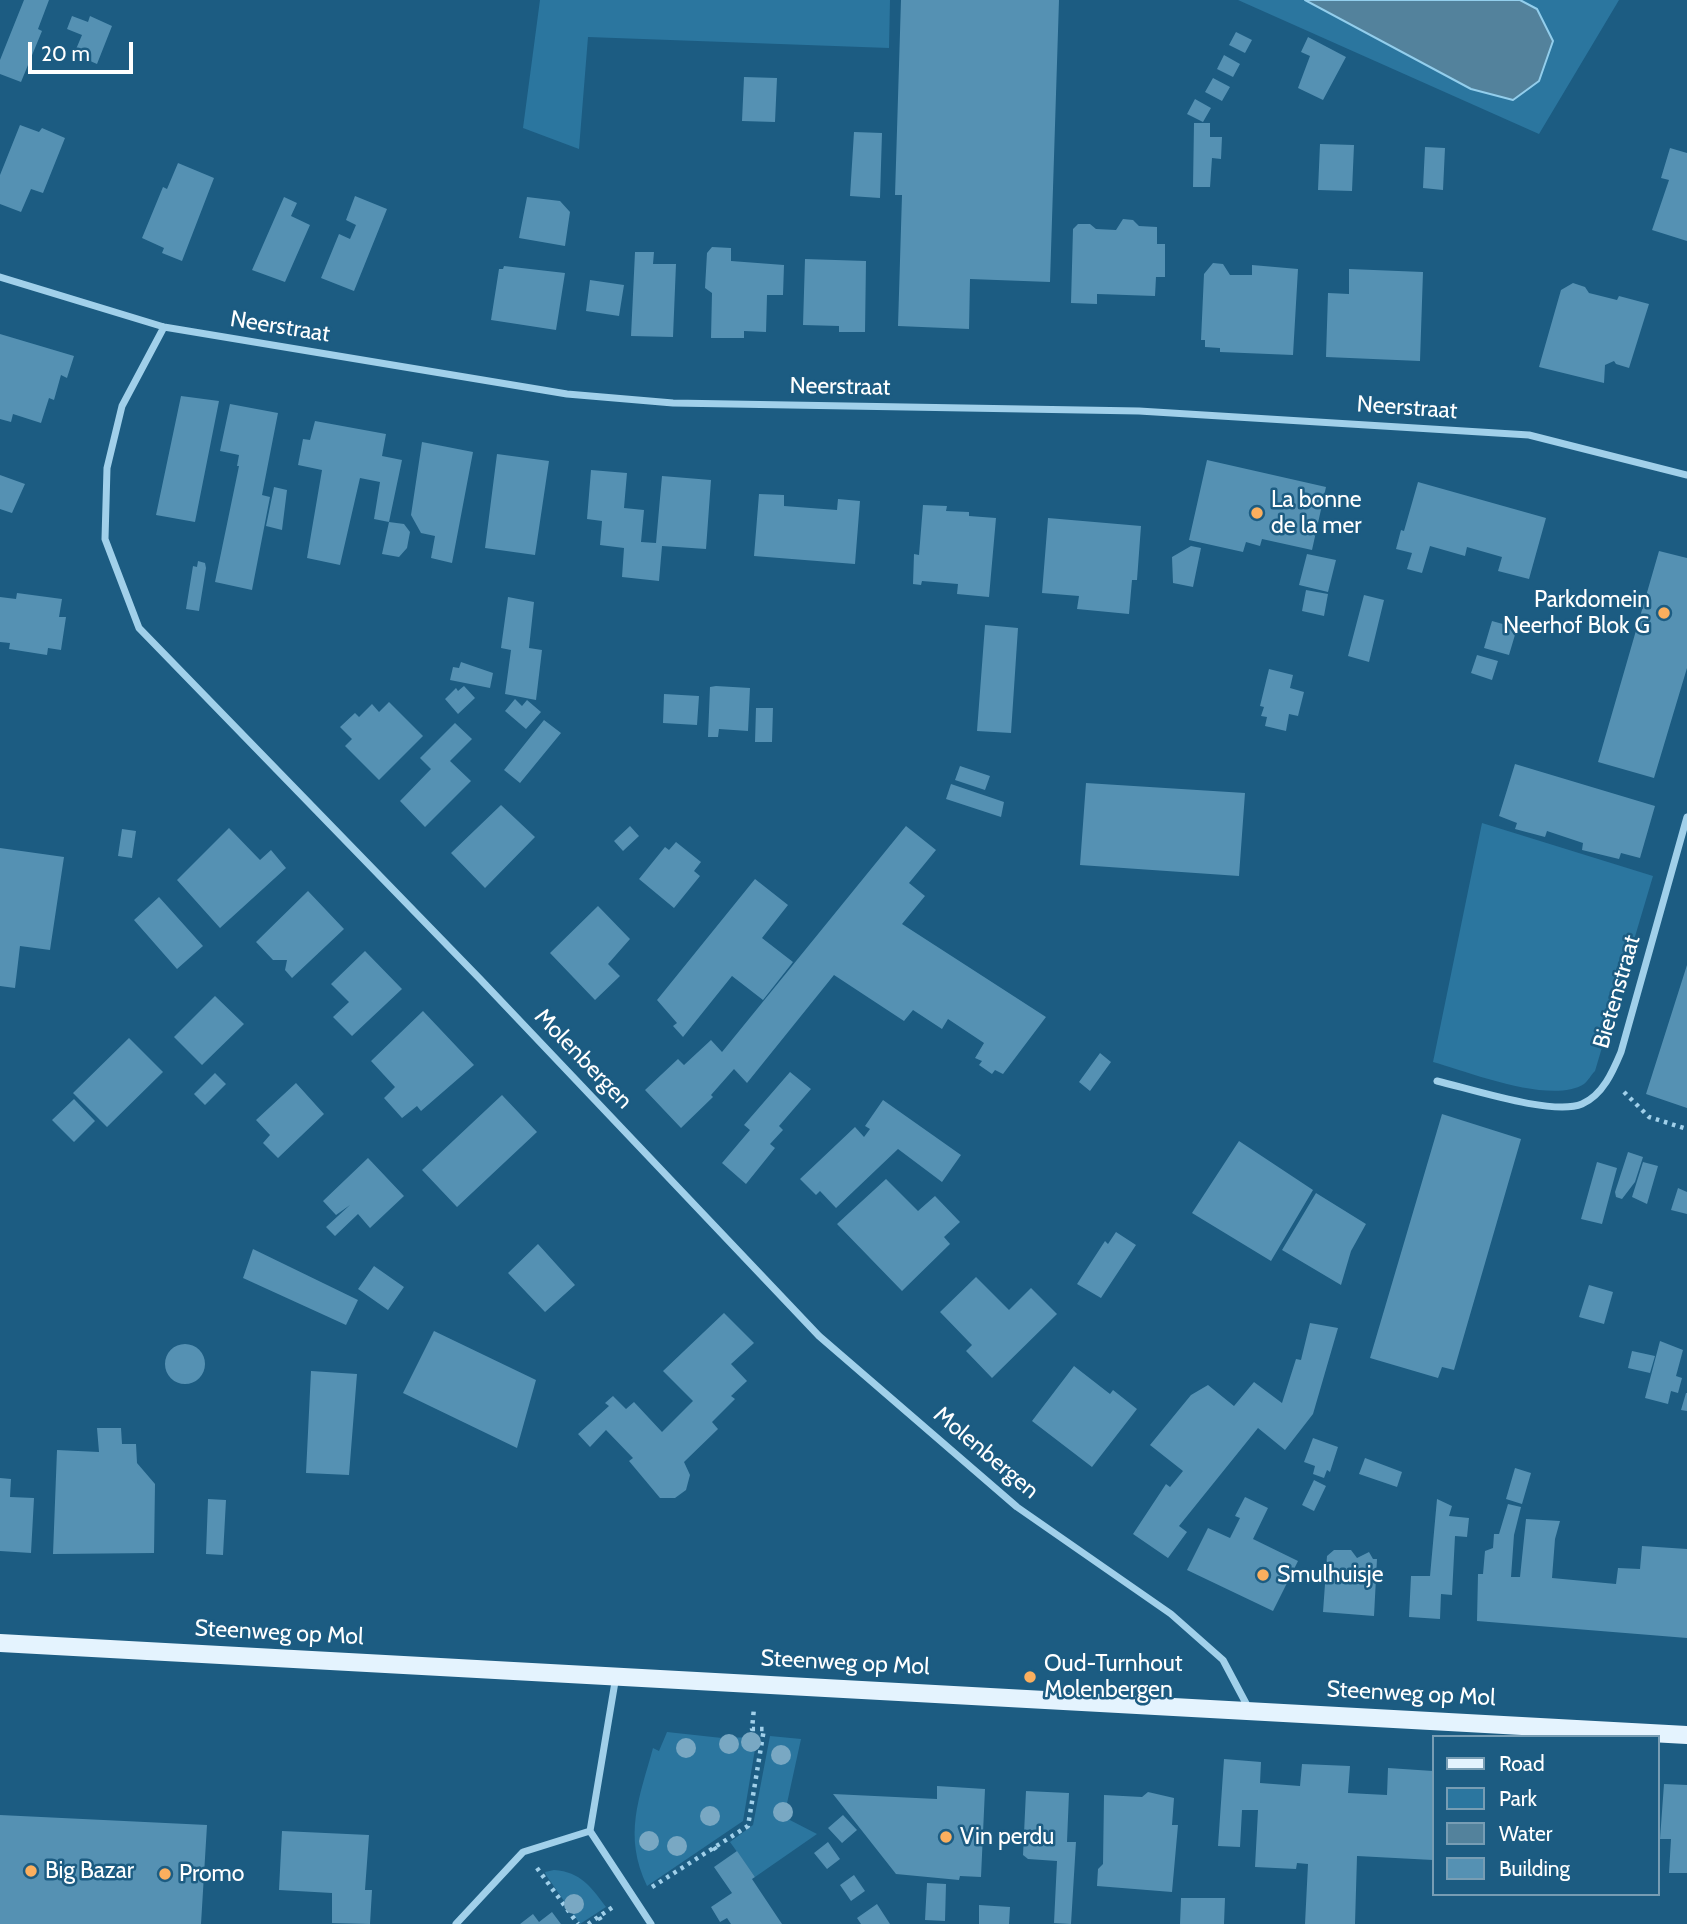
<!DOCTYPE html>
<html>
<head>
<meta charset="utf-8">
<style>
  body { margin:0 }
  #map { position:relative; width:1687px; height:1924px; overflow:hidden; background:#1c5c82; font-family:Cabin,sans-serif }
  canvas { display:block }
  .legend { position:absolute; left:1432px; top:1735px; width:228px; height:161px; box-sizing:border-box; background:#1c5c82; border:2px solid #779db4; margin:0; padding:9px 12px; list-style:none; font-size:21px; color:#fff }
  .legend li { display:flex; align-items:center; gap:14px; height:35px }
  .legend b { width:35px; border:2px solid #779db4 }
  .scale { position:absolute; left:28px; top:42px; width:105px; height:32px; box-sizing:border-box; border:4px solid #fff; border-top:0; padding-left:9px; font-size:21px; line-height:24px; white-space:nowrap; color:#fff; -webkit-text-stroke:5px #1c5c82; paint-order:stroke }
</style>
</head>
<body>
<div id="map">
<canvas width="1687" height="1924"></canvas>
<ul class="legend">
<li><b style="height:9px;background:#e4f3fe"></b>Road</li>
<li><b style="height:19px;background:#2b769f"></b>Park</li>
<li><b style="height:19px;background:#53829c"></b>Water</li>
<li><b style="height:19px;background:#5591b3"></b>Building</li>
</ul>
<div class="scale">20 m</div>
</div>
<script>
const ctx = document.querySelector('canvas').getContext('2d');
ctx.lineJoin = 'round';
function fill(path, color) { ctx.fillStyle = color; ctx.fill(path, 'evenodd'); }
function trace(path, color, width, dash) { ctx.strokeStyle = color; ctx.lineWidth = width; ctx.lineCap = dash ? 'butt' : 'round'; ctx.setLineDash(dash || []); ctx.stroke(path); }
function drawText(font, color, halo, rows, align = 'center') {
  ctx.font = font + ' Cabin,sans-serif'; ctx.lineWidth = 5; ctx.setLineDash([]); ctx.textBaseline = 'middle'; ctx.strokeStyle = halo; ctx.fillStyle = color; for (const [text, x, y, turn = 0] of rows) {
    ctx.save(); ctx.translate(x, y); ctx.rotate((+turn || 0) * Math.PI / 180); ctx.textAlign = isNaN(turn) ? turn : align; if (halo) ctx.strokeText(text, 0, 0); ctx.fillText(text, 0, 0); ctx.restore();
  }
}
const green = new Path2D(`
  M540,0H890L889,48L588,37L579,149L523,128Z
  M1238,0H1619L1539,134Z
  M1482,823L1653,876L1595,1071C1591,1075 1588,1081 1584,1084C1551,1105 1469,1072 1433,1062Z
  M667,1732L722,1738L757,1737L743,1821L647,1886C623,1835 639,1799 653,1748L659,1751Z
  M770,1736L801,1739L784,1817L817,1834L755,1877L730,1842L753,1825Z
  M554,1870C581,1872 591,1887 606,1907L580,1924L546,1875L545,1872Z`);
const water = new Path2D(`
  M1305,0H1520L1537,9L1553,41L1539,81L1513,100L1471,89Z`);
const building = new Path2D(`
  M24,0H49L38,29L42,31L21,82L0,74V60Z
  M901,0H1059L1050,282L970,279L969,329L898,326L902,195H895Z
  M72,16L88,22L90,16L112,26L97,64L74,54L82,35L67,29Z
  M1236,32L1252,40L1245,53L1229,45Z
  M1308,37L1346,57L1323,100L1298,88L1310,56L1301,52Z
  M1224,55L1240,64L1233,77L1217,69Z
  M744,77L777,78L775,122L742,121Z
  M1213,78L1230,87L1222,101L1205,92Z
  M1195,99L1211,108L1203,122L1187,114Z
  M1194,123H1210V137H1222L1221,159L1212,158L1210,187H1193Z
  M20,125L39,132L42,128L65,138L43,193L31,189L21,212L0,204V175Z
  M854,132L882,133L880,198L850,196Z
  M1320,144L1354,145L1352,191L1318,190Z
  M1425,147L1445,148L1443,190L1423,188Z
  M1670,148L1687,153V241L1652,230L1669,180L1661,178Z
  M178,163L214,178L182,261L162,253L164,248L142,238L163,187L167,189Z
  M355,196L387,209L354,291L321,278L339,234L350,239L356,225L346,220Z
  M284,197L297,203L291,216L310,225L285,282L252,270Z
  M527,197L560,201L570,212L565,246L519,238Z
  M1123,219L1133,220L1139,226L1157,227V244H1165V277H1156L1155,296L1097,294V304L1071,303L1073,229L1078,224H1090L1096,229L1116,230Z
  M712,247L731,248V261L784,265L783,295H767L766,332L744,331V338H711L712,293L705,288L707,253Z
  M635,252H654L653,264H676L673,337L631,336Z
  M805,259L866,261L865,332H839V326L803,325Z
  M1213,263L1223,264L1230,275H1252V265L1298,269L1293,355L1220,352V348L1205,347V340H1201L1204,274Z
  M504,266L565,273L556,330L491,320L499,269H503Z
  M1349,269L1423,272L1420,361L1326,357L1328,293L1349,294Z
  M590,280L624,285L619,316L586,311Z
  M1573,283L1585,287L1589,293L1617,300L1619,296L1649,304L1629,368L1616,364L1614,361L1605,365L1604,383L1539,367L1561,290Z
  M0,334L74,356L67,378L61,375L54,400L49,398L41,423L13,414L11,422L0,419Z
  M181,396L219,401L195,522L156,515Z
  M230,404L278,413L262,495L270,497L252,590L215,582L239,466H237L239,455L220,451Z
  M315,421L386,434L382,456L402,460L389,522L404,524L410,532L407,548L399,557L382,554L389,522L374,519L380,482L360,478L340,565L307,558L322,470L298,465L303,439L310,440Z
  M422,442L473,452L452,563L431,558L435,536L421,533L411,515Z
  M497,454L549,461L535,555L485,548Z
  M1207,460L1326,487L1312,550L1262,539L1260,546L1246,542L1243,552L1189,540Z
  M591,470L627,473L624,508L644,510L641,542L656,543L662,476L711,480L706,549L662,546L659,581L622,577L624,548L600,545L602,521L587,519Z
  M0,475L25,484L12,513L0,509Z
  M1418,482L1546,518L1529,579L1498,571L1502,557L1467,547L1465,556L1430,546L1422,573L1407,569L1412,553L1396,549L1401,530L1404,531Z
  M274,487L287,490L282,530L266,526Z
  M759,494L784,495V506L837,510L838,499L860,501L855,564L754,556Z
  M923,505L947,506L946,511L969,512V516L996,518L989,597L957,594L958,584L922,581L921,585L913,584L914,554L919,555Z
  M1048,518L1141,526L1137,580H1132L1129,614L1077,609L1079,596L1042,593Z
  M1191,546L1201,548L1193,587L1173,583L1172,557Z
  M1659,551L1687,558V668L1654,778L1598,762Z
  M1307,554L1336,560L1328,592L1299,585Z
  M198,561L205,563L206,568L199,611L186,609L193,566L197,567Z
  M1306,590L1328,594L1324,616L1302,611Z
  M17,593L62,599L59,617H66L61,650L48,648L47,655L9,649L10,643L0,642V597L16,599Z
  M1364,595L1384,600L1369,662L1348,656Z
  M508,597L534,602L529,648L542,650L536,700L505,694L511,650L501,648Z
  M1492,621L1517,628L1509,655L1484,648Z
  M985,625L1018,628L1011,733L977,731Z
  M1477,655L1498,661L1492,680L1471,673Z
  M461,662L493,673L490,688L450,680L453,667L459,668Z
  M1269,669L1293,675L1290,688L1304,692L1298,716L1289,714L1286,731L1265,726L1267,717L1261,716L1264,707L1260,706Z
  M464,686L475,698L458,714L445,699L456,688L458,691Z
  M716,686L750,688L748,731L719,729L718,737H708L710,687Z
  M664,694L699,696L697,725L663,723Z
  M515,699L522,706L527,700L541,712L526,729L505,711Z
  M389,702L423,736L379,780L345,746L352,739L340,727L355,713L359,717L372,704L379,712Z
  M756,708H773L772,742H755Z
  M544,720L561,733L520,783L504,770Z
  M455,723L472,739L450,761L471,781L425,827L400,801L431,769L420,758Z
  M1515,764L1655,806L1640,858L1621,853L1619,859L1582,850L1583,843L1547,831L1545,837L1515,829L1517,823L1499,816Z
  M960,766L990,776L985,790L955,780Z
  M1086,783L1245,793L1239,876L1080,865Z
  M951,784L1004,802L1001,817L946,799Z
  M501,805L535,837L485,888L451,853Z
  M630,826L639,836L623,851L614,841Z
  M906,826L936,850L909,883L925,896L902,924L1046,1017L1003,1074L995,1070L992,1074L979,1065L982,1061L975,1058L984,1043L948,1019L942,1029L913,1010L904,1021L834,975L747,1083L734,1069L711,1095L713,1097L681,1128L645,1090L678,1059L684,1065L711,1040L722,1052Z
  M229,828L260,860L271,850L286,868L220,928L177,880Z
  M122,829L136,831L132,858L118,856Z
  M676,842L701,862L694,871L700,876L674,908L639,879L665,847L669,850Z
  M0,848L64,857L50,950L20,946L15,988L0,986Z
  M755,879L788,905L762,938L793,962L763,1000L732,976L683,1037L673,1026L677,1023L657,1000Z
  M308,891L344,929L292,978L285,970L287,960H273L256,942Z
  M159,897L203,946L177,969L134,920Z
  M598,906L630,939L608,964L620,976L595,1000L550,953Z
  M365,951L402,989L352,1036L333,1017L349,1002L331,984Z
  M1687,965V1108L1646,1094Z
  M215,996L244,1024L202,1065L174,1037Z
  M423,1011L474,1065L421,1111L417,1106L402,1118L384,1098L395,1087L371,1061Z
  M129,1038L163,1072L107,1127L73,1093Z
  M1100,1053L1111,1062L1090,1091L1079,1082Z
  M790,1072L811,1089L779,1126L783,1130L770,1144L775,1148L746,1184L722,1163L750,1130L744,1125Z
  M215,1073L226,1084L205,1105L194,1094Z
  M296,1083L324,1114L278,1158L263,1143L270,1135L256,1120Z
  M502,1095L537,1132L457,1207L422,1170Z
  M74,1099L95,1121L74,1142L52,1120Z
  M883,1100L961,1155L942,1182L898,1149L836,1208L820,1191L816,1195L800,1179L855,1127L864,1137L870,1129L865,1126Z
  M1442,1114L1521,1139L1454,1370L1442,1367L1438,1378L1370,1358Z
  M1239,1141L1313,1190L1271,1261L1192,1213Z
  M1628,1152L1643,1157L1635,1182L1622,1199L1616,1197L1615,1192Z
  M368,1158L404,1196L370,1228L358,1214L335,1236L326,1227L350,1205L336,1215L323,1201Z
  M1597,1162L1617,1168L1602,1224L1581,1219Z
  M1643,1162L1658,1166L1647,1204L1632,1197Z
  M886,1179L918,1211L935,1196L960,1222L944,1237L950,1244L902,1291L837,1224Z
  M1678,1188L1687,1192V1214L1671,1210Z
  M1316,1193L1366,1224L1351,1251L1341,1285L1282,1250Z
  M1116,1232L1136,1245L1101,1298L1077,1284L1105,1241L1108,1244Z
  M538,1244L575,1285L545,1312L508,1273Z
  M253,1249L358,1300L346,1325L243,1278Z
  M374,1266L404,1287L388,1310L358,1289Z
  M976,1277L1009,1310L1031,1288L1057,1314L992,1378L966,1351L972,1345L940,1312Z
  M1589,1285L1613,1292L1604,1324L1579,1317Z
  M724,1313L754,1343L731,1364L747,1381L731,1396L735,1399L712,1422L718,1429L684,1462L690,1475L686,1490L675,1498H660L629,1461L633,1458L606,1430L590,1447L578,1434L609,1406L605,1403L613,1396L626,1409L634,1402L662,1432L693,1401L663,1371Z
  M1310,1323L1338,1328L1313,1414L1285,1450L1258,1428L1179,1526L1187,1532L1168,1558L1133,1534L1166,1484L1170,1487L1183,1471L1150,1445L1191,1395L1208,1385L1234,1406L1254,1382L1282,1403L1296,1359L1301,1360Z
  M434,1331L536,1380L517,1448L403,1393Z
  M1660,1341L1683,1350L1676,1376L1682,1378L1678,1393L1671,1391L1668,1404L1645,1398Z
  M165 1364a20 20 0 1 1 40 0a20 20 0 1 1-40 0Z
  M1632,1351L1655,1356L1650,1373L1628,1368Z
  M1074,1366L1110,1394L1113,1390L1137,1409L1092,1467L1032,1421Z
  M311,1371L357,1374L349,1475L306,1473Z
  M1686,1393H1687V1411L1681,1410Z
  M97,1428H121L122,1444H136L137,1463L155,1484L154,1553L53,1554L57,1450L99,1452Z
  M1313,1438L1338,1447L1330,1472L1327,1470L1324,1478L1313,1474L1315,1466L1304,1462Z
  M1365,1458L1402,1472L1397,1487L1359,1474Z
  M1515,1468L1531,1473L1522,1504L1506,1499Z
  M0,1478L11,1479L10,1497L34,1498L31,1553L0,1551Z
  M1314,1480L1326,1486L1314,1511L1302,1505Z
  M1245,1497L1268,1508L1253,1539L1298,1561L1273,1611L1187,1570L1208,1528L1230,1538L1240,1518L1235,1516Z
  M208,1499L226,1500L223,1555L206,1554Z
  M1437,1499L1452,1506L1449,1516L1469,1518L1467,1537L1455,1536L1452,1595L1441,1594L1440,1619L1409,1617L1411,1576H1430Z
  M1508,1504L1521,1507L1514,1535L1511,1577H1520L1526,1519L1560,1521L1555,1539L1552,1578L1616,1584L1618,1568L1640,1569L1642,1546L1687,1549V1638L1477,1621L1478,1574H1483L1485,1551L1493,1548L1494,1534H1499Z
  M1334,1550H1351L1357,1558L1369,1552L1373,1559H1377L1374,1616L1323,1612L1327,1556Z
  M1224,1759L1261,1762L1260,1783L1300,1786L1302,1764L1350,1766L1348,1793L1367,1794L1387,1795L1388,1768L1433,1771V1860L1357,1856L1355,1924H1305L1308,1864L1297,1863L1296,1869L1255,1867L1258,1810H1242L1240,1847L1218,1846Z
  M1664,1784L1687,1785V1873H1669L1671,1839H1660Z
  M937,1786L985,1789L981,1877L960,1876L959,1880L896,1874L833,1794L937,1799Z
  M1026,1791L1069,1793L1067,1842H1076L1071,1924L1054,1923L1057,1861L1028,1859L1023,1855Z
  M1148,1792L1174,1798L1172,1825H1178L1172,1892L1097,1886L1098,1869L1103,1864L1104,1795L1142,1797Z
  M0,1815L207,1825L201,1924H0Z
  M843,1815L857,1830L842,1843L828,1828Z
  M282,1831L369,1835L365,1890H372L370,1924L332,1923V1893L279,1890Z
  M828,1842L840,1859L827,1869L814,1853Z
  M737,1851L755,1877L752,1879L782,1924H731L727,1918L720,1922L711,1907L732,1893L714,1867Z
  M854,1875L865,1891L851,1901L840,1885Z
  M927,1883L946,1884L945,1921L925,1920Z
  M1181,1898H1225L1224,1924H1180Z
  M877,1904L890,1924H861L857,1918Z
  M979,1905L1010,1907L1009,1924H979Z
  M552,1912L561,1924H520L533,1914L539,1922Z`);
const path = new Path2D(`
  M1624,1092L1649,1117L1687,1129
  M714,1847L718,1853
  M537,1868L578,1924
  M652,1887L748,1826L764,1729H752L754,1708
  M599,1917L603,1924
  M588,1924L616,1905`);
const street = new Path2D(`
  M0,277L164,327L567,394L673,403L1139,411L1529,435L1687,475
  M164,327L122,406L107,468L105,539L139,628L481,980L819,1336L1017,1507L1171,1614L1223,1660L1249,1709
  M1437,1081C1471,1089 1553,1116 1582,1104C1603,1095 1613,1071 1621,1052L1687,817
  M590,1831L651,1924
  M456,1924L523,1852L590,1831L616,1676`);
const primary = new Path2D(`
  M0,1643L1687,1735`);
const trees = [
  [751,1742],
  [729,1744],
  [686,1748],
  [781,1755],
  [783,1812],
  [710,1816],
  [649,1841],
  [677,1846],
  [574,1904]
];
const markers = [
  [1257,513,7,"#fbaf5e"],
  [1664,613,7,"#fbaf5e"],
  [1263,1575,7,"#fbaf5e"],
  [1030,1677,7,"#fbaf5e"],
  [946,1837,7,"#fbaf5e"],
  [31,1871,7,"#fbaf5e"],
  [165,1874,7,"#fbaf5e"]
];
const streetNames = [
  ["Neerstraat",280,327,9],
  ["Neerstraat",840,387,1],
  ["Neerstraat",1407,408,4],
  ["Bietenstraat",1617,992,-74],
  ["Molenbergen",583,1059,46],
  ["Molenbergen",986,1453,40],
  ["Steenweg op Mol",279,1633,3],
  ["Steenweg op Mol",845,1663,3],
  ["Steenweg op Mol",1411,1694,3]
];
const poiNames = [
  ["La bonne",1271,500],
  ["de la mer",1271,526],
  ["Parkdomein",1650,600,"right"],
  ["Neerhof Blok G",1650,626,"right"],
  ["Smulhuisje",1277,1575],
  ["Oud-Turnhout",1044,1664],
  ["Molenbergen",1044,1690],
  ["Vin perdu",960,1837],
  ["Big Bazar",45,1871],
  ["Promo",179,1874]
];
fill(green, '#2b769f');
fill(water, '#53829c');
trace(water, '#93ceec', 2);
fill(building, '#5591b3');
trace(path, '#a1d0ea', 4.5, [3.5, 5]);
trace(street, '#a1d0ea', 7);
trace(primary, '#e4f3fe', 18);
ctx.fillStyle = '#79a8c3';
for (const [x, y] of trees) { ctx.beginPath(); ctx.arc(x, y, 10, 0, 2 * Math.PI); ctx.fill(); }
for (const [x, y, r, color] of markers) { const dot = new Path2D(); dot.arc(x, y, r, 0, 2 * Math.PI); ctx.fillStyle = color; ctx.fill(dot); trace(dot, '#1c5c82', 2.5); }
drawText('23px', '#fff', '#1c5c82', streetNames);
drawText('23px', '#fff', '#1c5c82', poiNames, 'left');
</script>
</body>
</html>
